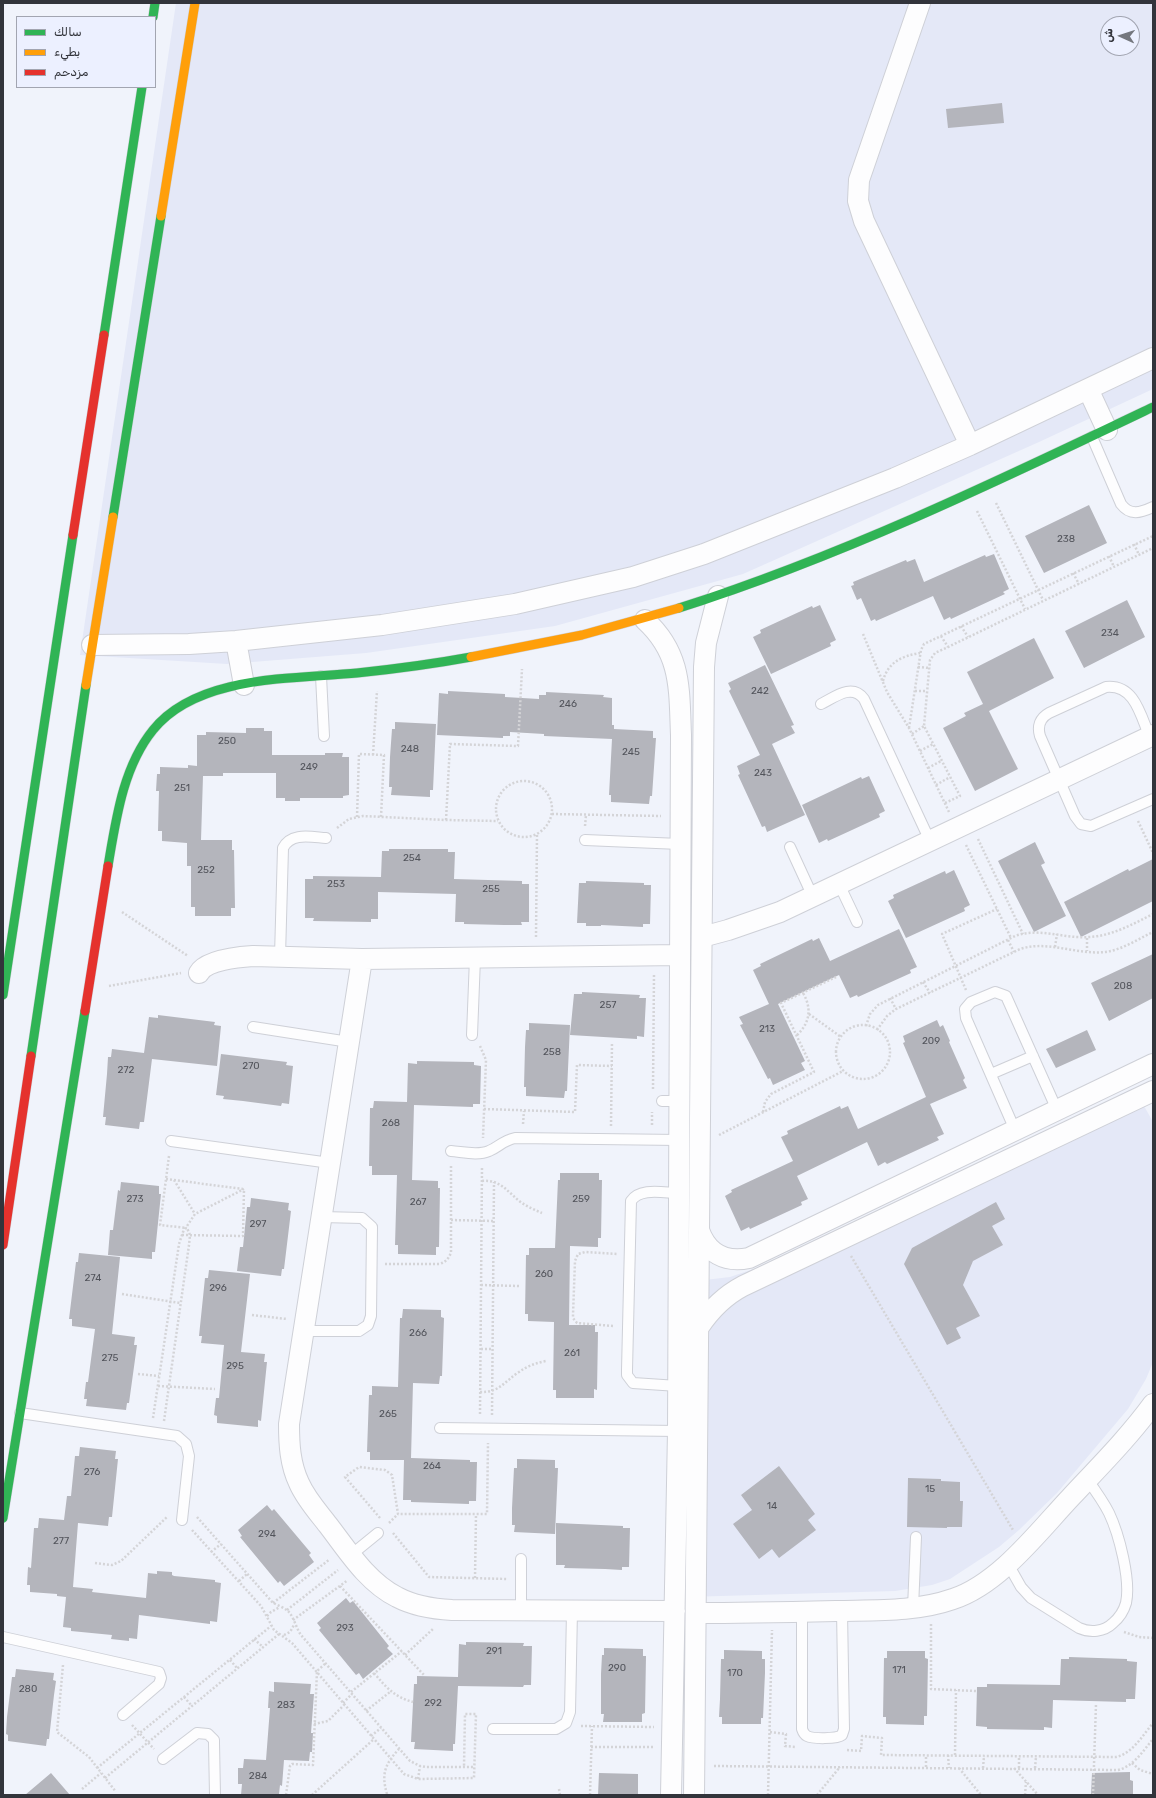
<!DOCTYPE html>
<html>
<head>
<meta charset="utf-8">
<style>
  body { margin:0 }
  #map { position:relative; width:1156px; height:1798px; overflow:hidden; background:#f0f3fb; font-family:Rubik,Cairo,sans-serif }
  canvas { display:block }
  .frame { position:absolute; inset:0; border:4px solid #32343b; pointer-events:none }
  .legend { position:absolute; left:16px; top:16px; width:140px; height:72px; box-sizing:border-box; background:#ecf0ff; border:1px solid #a2a5b1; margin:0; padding:5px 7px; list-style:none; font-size:12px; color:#32343b }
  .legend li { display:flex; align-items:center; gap:8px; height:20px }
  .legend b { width:20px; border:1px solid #a2a5b1 }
  .north { position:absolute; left:1100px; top:16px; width:40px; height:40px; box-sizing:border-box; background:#ecf0ff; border:1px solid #a2a5b1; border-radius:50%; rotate:273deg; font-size:11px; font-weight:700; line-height:16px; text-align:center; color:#32343b }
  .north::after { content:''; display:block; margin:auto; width:14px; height:18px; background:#74777e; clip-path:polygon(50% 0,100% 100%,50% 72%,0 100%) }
</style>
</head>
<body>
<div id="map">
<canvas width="1156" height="1798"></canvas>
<div class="frame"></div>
<ul class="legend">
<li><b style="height:5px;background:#30b455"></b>سالك</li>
<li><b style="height:5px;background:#ff9f0a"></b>بطيء</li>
<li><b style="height:5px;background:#e5322d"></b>مزدحم</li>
</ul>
<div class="north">ش</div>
</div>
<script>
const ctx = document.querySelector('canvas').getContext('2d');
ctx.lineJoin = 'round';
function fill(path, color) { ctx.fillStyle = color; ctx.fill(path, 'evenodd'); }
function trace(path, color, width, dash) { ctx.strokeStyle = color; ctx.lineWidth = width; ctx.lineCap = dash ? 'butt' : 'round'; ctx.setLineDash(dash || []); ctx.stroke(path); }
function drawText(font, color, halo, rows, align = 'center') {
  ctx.font = font + ' Rubik,sans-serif'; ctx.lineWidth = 4; ctx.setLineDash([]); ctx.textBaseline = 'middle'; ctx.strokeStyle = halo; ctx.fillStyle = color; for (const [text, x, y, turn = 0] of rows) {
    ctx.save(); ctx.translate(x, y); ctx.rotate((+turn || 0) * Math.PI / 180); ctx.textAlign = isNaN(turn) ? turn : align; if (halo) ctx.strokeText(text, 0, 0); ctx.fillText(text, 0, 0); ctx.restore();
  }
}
const built = new Path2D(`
  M176,3H1153V389L1039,442L743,574L555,626L366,653L227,664L80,655ZM1108,24H1132V48H1108Z
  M1134,1088L1153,1122V1362L1146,1379L1128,1409L1057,1493L1019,1530L999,1547L950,1579L932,1585L895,1591L686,1597L688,1282L730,1277L771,1263Z`);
const building = new Path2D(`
  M1002,103L1004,123L948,128L946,109Z
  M1089,505L1107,543L1044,573L1025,536Z
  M994,554L1009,589L1003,592L1005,594L951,619L950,617L944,620L933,596L876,621L875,619L871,621L861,598L857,600L851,586L854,585L853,582L906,560L907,562L915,559L924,582L985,555L986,557Z
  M1127,600L1145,637L1084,668L1065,631Z
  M820,605L836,640L830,643L831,646L771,674L753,637L761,633L760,630L812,606L813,608Z
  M1034,638L1054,678L989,711L1018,769L975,791L943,728L966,716L964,713L983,704L967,672Z
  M765,665L794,725L791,726L795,733L772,744L805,815L767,832L765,826L762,827L738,775L740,774L737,766L760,755L729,691L731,689L728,683Z
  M448,691L505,694V697L539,699V695H546V692L604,695L603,697L612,698V725H614V729L653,731V738H656L652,796H650L649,804L611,802V795H609L612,739L544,736V734L510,732V736H503V738L437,735L439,693L448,694Z
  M395,722L436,724L433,790H430V797L391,795L392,787H389L390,757L392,729H395Z
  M246,728H264V731H272V755H325V753H343L342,757H349V795L343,796V798H300V801H285V798H276V773H223V776H203L201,840H232V850H234L235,908H231V916H195V907H191V866H187V843L162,841V831H158L159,791H156L157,774H160V767L188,768V765L197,766V735H206V732L246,733Z
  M869,776L885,811L879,814L880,817L852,830L828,841L827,839L819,843L802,805L861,777L862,779Z
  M1035,842L1045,863L1041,865L1066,916L1034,932L998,861Z
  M389,849H448V852H455L454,879L522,881V884H529V922H521L522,925H504L464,924V922H455L456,894L378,892V919H371V922L313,921L314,918H305V879H313V876L381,877L382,851H389Z
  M1153,859V901L1081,937L1064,902L1128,869L1129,871Z
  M954,870L970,905L964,908L965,911L906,938L888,901L894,898L893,895L945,871L946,874Z
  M586,881L644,883V885H651L650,924H643V927L601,925V926H586V923H577L579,883H586Z
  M899,929L917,967L910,970L911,973L858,997L857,995L850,998L839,975L778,1004L805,1061L801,1063L805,1070L773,1085L770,1078L768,1079L740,1025L743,1024L739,1017L769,1004L753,970L761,966L760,964L812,939L813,941L819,938L830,961Z
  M1153,954V998L1109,1021L1091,983Z
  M582,992L640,995L639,998H646L644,1037L637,1036V1039L570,1035L574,994H582Z
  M158,1015L215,1022L214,1025L221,1026L217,1066L152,1059L144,1122H140L139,1129L105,1125L106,1117H103L107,1074L108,1057H111L112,1049L144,1053L149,1017L158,1018Z
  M937,1020L940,1027L943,1025L950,1041L949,1042L965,1078L963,1080L967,1088L930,1104L944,1134L937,1137L939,1140L887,1164L885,1162L878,1166L867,1142L797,1176L808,1199L801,1202L802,1205L750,1229L749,1227L741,1231L725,1196L732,1192L731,1190L793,1161L781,1137L788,1134L787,1131L840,1106L841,1109L848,1106L858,1129L926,1097L903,1043L905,1042L903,1036Z
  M529,1023L570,1025L567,1091H565L564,1098L526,1096V1087H524L525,1047L526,1030H529Z
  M1087,1030L1096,1050L1056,1068L1046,1049Z
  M221,1054L287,1062L286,1065L293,1066L289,1104L282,1103L281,1106L243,1101L223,1099L224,1096L216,1095Z
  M417,1061L474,1062V1065L481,1066L480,1104H473V1107L414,1105L412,1180L438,1181V1188H440L439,1247H436V1255L398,1254V1245H395L397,1175H372V1166H369L370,1108H373L374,1101L407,1102L408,1063L417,1064Z
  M560,1173H599V1180H602L601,1238H598V1247L570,1246L569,1325H595V1332H598L597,1390L594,1389V1398H556V1390H553L554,1322L528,1321V1314H525L526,1255H529V1248H555L558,1180H560Z
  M121,1182L159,1186V1194H161L155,1252H152V1259L108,1255L110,1230H113L118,1190L120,1191Z
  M251,1198L289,1203L288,1210L291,1211L284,1269H282L281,1276L237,1271L240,1247H243L247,1207H250Z
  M996,1202L1005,1219L992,1226L1003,1245L973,1261L963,1285L980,1316L956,1328L961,1338L947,1345L904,1264L912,1248Z
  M79,1253L120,1257L112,1334L135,1337L134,1345H137L129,1403H127L126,1410L86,1406L87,1399H84L86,1382H88L95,1329L72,1326V1319H69L76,1262H78Z
  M209,1270L250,1274L241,1352L265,1354L264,1362H267L261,1421L258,1420V1427L217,1423V1416L214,1415L216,1398H219L224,1345L201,1343L202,1336H199L205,1278H208Z
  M403,1309L441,1310V1317L444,1318L442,1376H440L439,1384L413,1383L411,1458L470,1460V1462H477L476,1501H469V1504L411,1502V1500H403L404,1460H370V1452H367L369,1395H372V1386L398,1387L400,1318H402Z
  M80,1447L116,1451L115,1459H118L112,1517H109L108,1526L78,1523L73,1587L93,1589L92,1592L146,1598L148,1573L157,1574V1571L172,1572V1575L174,1576L215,1580V1582L221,1583L217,1622L210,1621V1624L139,1615L137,1639L129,1638V1641L111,1639L112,1635L71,1631V1628L63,1627L66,1597L57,1596V1594L30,1592V1585H27L28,1567L31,1568L34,1528H38L39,1518L64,1520L67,1496H71L75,1456H79Z
  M517,1459L555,1460V1468H558L555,1534L514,1532L515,1525H512V1508L514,1468H517Z
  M779,1466L815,1514L808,1520L816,1530L779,1558L772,1549L759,1559L733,1524L752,1510L741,1495Z
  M908,1478L941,1479V1481L960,1482V1501H963L962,1527H947V1528L907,1527Z
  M267,1505L272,1511L274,1509L311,1553L309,1555L314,1562L284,1586L280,1581L278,1583L240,1537L242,1536L238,1530Z
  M556,1523L623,1526V1528H630L629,1567H622V1570L605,1569L564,1568L565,1565H556Z
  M346,1598L350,1603L353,1601L389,1646L387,1648L393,1654L363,1679L359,1673L356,1675L319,1630L321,1628L317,1623Z
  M466,1642L524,1643L523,1646H532L531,1685H524L523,1687L458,1686L455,1744H453V1751L414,1749L415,1742H411L414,1684H417V1676L458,1677L459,1644L466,1645Z
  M604,1648L643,1649V1656H646L645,1713L642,1714V1722H603L604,1714H601V1674L602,1655H604Z
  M724,1650L762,1651V1659H765V1673L763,1718H761V1724H722V1717H719L720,1699L721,1659H724Z
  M887,1651H925V1658L928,1659L927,1716H924V1725L886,1724V1717H883L884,1658H887Z
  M1069,1657L1127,1659V1661L1137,1662L1135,1699H1126V1702L1053,1700L1052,1728L1044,1727V1730L987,1729V1727L976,1726L977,1687H987V1684L1060,1685L1061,1659H1069Z
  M16,1669L54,1673L53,1680L56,1681L54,1695L49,1739H47L46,1746L8,1741V1735L6,1734L7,1717L12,1677H15Z
  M274,1682L311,1684L310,1694H314L311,1733H313L312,1752H310L309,1761L284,1760L282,1786L280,1785L279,1794L277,1795H241L242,1784H238V1768H243L244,1759L266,1760L270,1708H268L269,1691L274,1692Z
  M1130,1772V1780L1133,1781V1795H1091L1092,1773Z
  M51,1773L70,1795H25Z
  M599,1773L638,1774V1795H598Z`);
const path = new Path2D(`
  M996,503L1043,600
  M977,511L1025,609
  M1134,544L1139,555
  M1109,556L1114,567
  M1073,573L1079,584
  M961,626L968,637
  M863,634L887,692L909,728L949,812
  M941,636L948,647
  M918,667L930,668
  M883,681C888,662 902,656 920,653
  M915,691H927
  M909,728L921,650L924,644L1153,536
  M912,734L924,726
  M920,751L933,744
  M373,755L377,691
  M928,768L941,761
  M496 809a28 28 0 1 1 56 0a28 28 0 1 1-56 0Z
  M936,785L950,777
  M945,803L960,796L924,726L930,660L935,653L948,647L1153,548
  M552,814L661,816
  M357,817L359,754L384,755L381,817
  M446,820L450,744L518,746L522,669
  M1138,821L1153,853
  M585,826L586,815
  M337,828L349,819L363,816L446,820L498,821
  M978,839L1023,934
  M966,845L1011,938
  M122,912L188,956
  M536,937L537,834
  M1087,938V951
  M1008,940L1014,952
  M1055,947L1057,934
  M923,982L930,993
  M109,986L181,973
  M966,990L942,934L997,909
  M890,998L896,1009
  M809,1014L841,1037
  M836 1052a27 27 0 1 1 54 0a27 27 0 1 1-54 0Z
  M866,1026L870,1014L878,1005L1015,936C1039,927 1064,939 1089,937C1112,936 1133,924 1153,914
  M877,1030L887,1016L896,1009L1020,949C1048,940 1076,955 1105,952C1122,950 1138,939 1153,932
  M797,1035C810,1023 812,1008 803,993
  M480,1046L486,1060L483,1138
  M653,1089L654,974
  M484,1109L575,1112L577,1065L612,1066
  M763,1112L765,1102L771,1094L814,1072L781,1003L836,977
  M523,1124L524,1111
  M652,1125V1112
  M611,1126L612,1042
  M719,1135L843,1071
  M169,1156L160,1225L187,1228
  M166,1179L243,1189
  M174,1180L195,1214
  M482,1181C501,1179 508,1193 522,1203C528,1207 535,1210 542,1213
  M451,1220L494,1221
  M182,1235L243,1236L244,1189
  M851,1256L1013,1530
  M385,1264H439C446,1262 448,1259 451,1253V1166
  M481,1285L519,1286
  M122,1294L180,1303
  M252,1315L287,1319
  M613,1326L577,1323L573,1318V1315L575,1261L578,1254L585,1252L617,1254
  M481,1349H492
  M138,1374L159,1376
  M158,1386L215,1389
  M480,1392C499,1393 505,1381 519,1372C527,1366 536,1363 546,1361
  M480,1414L482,1167
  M492,1415L494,1182
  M153,1418L179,1244L183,1232L195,1214L244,1189
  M164,1421L189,1245L190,1235L187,1228
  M197,1517L273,1603C278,1605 284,1608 288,1611C294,1617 296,1628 301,1635L410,1761L420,1766L426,1767H474
  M380,1518L345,1477L359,1467L385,1470L392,1475L398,1514H487L488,1443
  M389,1523L398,1514
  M192,1530L261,1606L274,1630L292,1643L404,1774L418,1779L474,1778L476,1714H465L464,1767
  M393,1533L429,1577L507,1579
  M211,1552L221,1544
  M95,1563L112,1565L121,1561L167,1517
  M475,1578L476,1514
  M239,1581L247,1574
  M340,1586L424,1675
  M273,1603L330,1559
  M287,1610L338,1570
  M267,1616L271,1612L280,1607
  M293,1620L348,1580
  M931,1624V1689L976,1691
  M1124,1632L1139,1637L1153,1638
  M284,1635L290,1632L294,1625
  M254,1639L263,1647
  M405,1655L434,1628
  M230,1660L237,1668
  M63,1665L57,1732L89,1757L116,1792
  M374,1673C386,1687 394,1697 413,1702
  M351,1692L402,1651
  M184,1697L192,1706
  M343,1703L352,1694
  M366,1711L390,1692
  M314,1724L328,1721L344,1705
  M132,1725L154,1749
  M581,1726L654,1727
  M770,1732L786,1734L785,1746L796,1747
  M371,1736L381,1728
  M591,1747H653
  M847,1750L861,1751L862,1736L882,1738L881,1755L1116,1757C1132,1754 1143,1735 1153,1723
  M948,1755L949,1768
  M955,1755L956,1690
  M1132,1763L1140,1770L1153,1774
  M714,1766L1118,1770C1134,1766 1143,1751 1153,1739
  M926,1767V1755
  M97,1768L271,1626
  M959,1768L981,1795
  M983,1768L984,1756
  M1014,1768L1038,1795
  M1019,1768V1756
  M1035,1768L1036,1757
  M105,1778L279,1634
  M418,1779L420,1766
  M82,1789L101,1773
  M559,1789L560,1795
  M387,1794C381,1774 385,1764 399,1749
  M286,1795L290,1766L292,1764L313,1765L317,1671L326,1663
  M312,1795L374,1739
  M590,1795L592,1726
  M768,1795L772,1630
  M817,1795L840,1767
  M1025,1795L1026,1782
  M1093,1795L1096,1704`);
const lane = new Path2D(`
  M1092,437L1121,504C1130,516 1140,513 1153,507
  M321,676L324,736
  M821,704C835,697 852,683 864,699L930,841
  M1151,740C1141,718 1136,684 1106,687L1049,713C1040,718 1037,726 1040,736L1075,816L1081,824L1091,826L1153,799
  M585,840L680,844
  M790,847L813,897
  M839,884L857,922
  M280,956L283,848C291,832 311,837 326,838
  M253,1027L349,1042
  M472,1035L475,958
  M991,1074L1033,1056
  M662,1101H679
  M1015,1130L966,1018L965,1009L971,1002L995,992L1006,996L1057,1110
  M171,1141L330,1163
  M451,1151C463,1152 478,1156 489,1151C499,1147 502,1141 515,1138L679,1140
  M304,1331H359L368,1325L371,1316L372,1227L362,1218L322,1217
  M678,1386L633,1383L627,1375V1370L631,1201C640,1187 664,1193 679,1193
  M20,1413L177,1436L186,1444L189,1456L182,1520
  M440,1428L678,1431
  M351,1555L378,1533
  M1008,1564L1021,1587L1031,1598L1079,1628C1090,1633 1104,1632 1113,1623C1119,1618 1124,1610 1126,1603C1131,1580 1119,1534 1109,1513C1103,1501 1095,1490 1087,1479
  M913,1608L916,1537
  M521,1610V1559
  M802,1612V1729C803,1732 805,1735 807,1736C813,1739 837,1739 842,1735L844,1729L842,1611
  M3,1637L159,1672L161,1678L159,1684L123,1715
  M493,1729H556L566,1723L570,1712L572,1611
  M163,1759L197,1733L208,1734L214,1740V1743L215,1795`);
const street = new Path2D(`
  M920,3L859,180L858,201L864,221L970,445
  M1088,389L1107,430
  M645,620C682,654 679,689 681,735L678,1431L671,1795
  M236,641L244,685
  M92,645L189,644L236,641L382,625L515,604L633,577L704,554L895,478L970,445L1153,358
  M702,937L728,930L780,912L1153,735
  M362,959L289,1424C289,1444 290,1464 299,1483C306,1499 318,1512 328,1525C348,1551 367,1582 397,1597C414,1606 433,1609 452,1610L675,1611
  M199,973C206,960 238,957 253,956L362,959L680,955
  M699,1230C707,1253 725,1263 749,1258L1153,1064
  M699,1327C711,1309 724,1296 743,1286L1153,1091
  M697,1613C743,1613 790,1612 836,1611C875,1610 916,1612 953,1599C999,1584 1038,1532 1071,1497C1099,1467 1129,1437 1153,1404
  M694,1795L704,667L706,643L718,596`);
const fast = new Path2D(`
  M153,17L155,3
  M104,335L142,87
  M113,517L161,216
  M679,608C842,556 998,481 1153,407
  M108,866C116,819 123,767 153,730C197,675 293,679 357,673C395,669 433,664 471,657
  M3,995L73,535
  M31,1056L86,685
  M3,1518L85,1011`);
const slow = new Path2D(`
  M161,216L195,3
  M471,657L582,635L679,608
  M86,685L113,517`);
const jam = new Path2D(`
  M73,535L104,335
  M85,1011L108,866
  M3,1245L31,1056`);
const numberNames = [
  ["238",1066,539],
  ["234",1110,633],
  ["242",760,691],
  ["246",568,704],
  ["250",227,741],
  ["248",410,749],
  ["245",631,752],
  ["249",309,767],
  ["243",763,773],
  ["251",182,788],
  ["254",412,858],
  ["252",206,870],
  ["253",336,884],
  ["255",491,889],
  ["208",1123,986],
  ["257",608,1005],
  ["213",767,1029],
  ["209",931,1041],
  ["258",552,1052],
  ["270",251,1066],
  ["272",126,1070],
  ["268",391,1123],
  ["273",135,1199],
  ["259",581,1199],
  ["267",418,1202],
  ["297",258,1224],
  ["260",544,1274],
  ["274",93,1278],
  ["296",218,1288],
  ["266",418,1333],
  ["261",572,1353],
  ["275",110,1358],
  ["295",235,1366],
  ["265",388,1414],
  ["264",432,1466],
  ["276",92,1472],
  ["15",930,1489],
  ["14",772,1506],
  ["294",267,1534],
  ["277",61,1541],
  ["293",345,1628],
  ["291",494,1651],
  ["290",617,1668],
  ["171",899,1670],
  ["170",735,1673],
  ["280",28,1689],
  ["292",433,1703],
  ["283",286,1705],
  ["284",258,1776]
];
fill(built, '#e4e8f7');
fill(building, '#b4b5bc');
trace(lane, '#ced0d7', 12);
trace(street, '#ced0d7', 22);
trace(fast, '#ced0d7', 10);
trace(slow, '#ced0d7', 10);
trace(jam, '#ced0d7', 10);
trace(path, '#d4d4d7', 2.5, [2, 2]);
trace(lane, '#fdfdfe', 10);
trace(street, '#fdfdfe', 20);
trace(fast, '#30b455', 9);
trace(slow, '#ff9f0a', 9);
trace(jam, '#e5322d', 9);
drawText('10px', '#52545b', null, numberNames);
</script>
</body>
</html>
